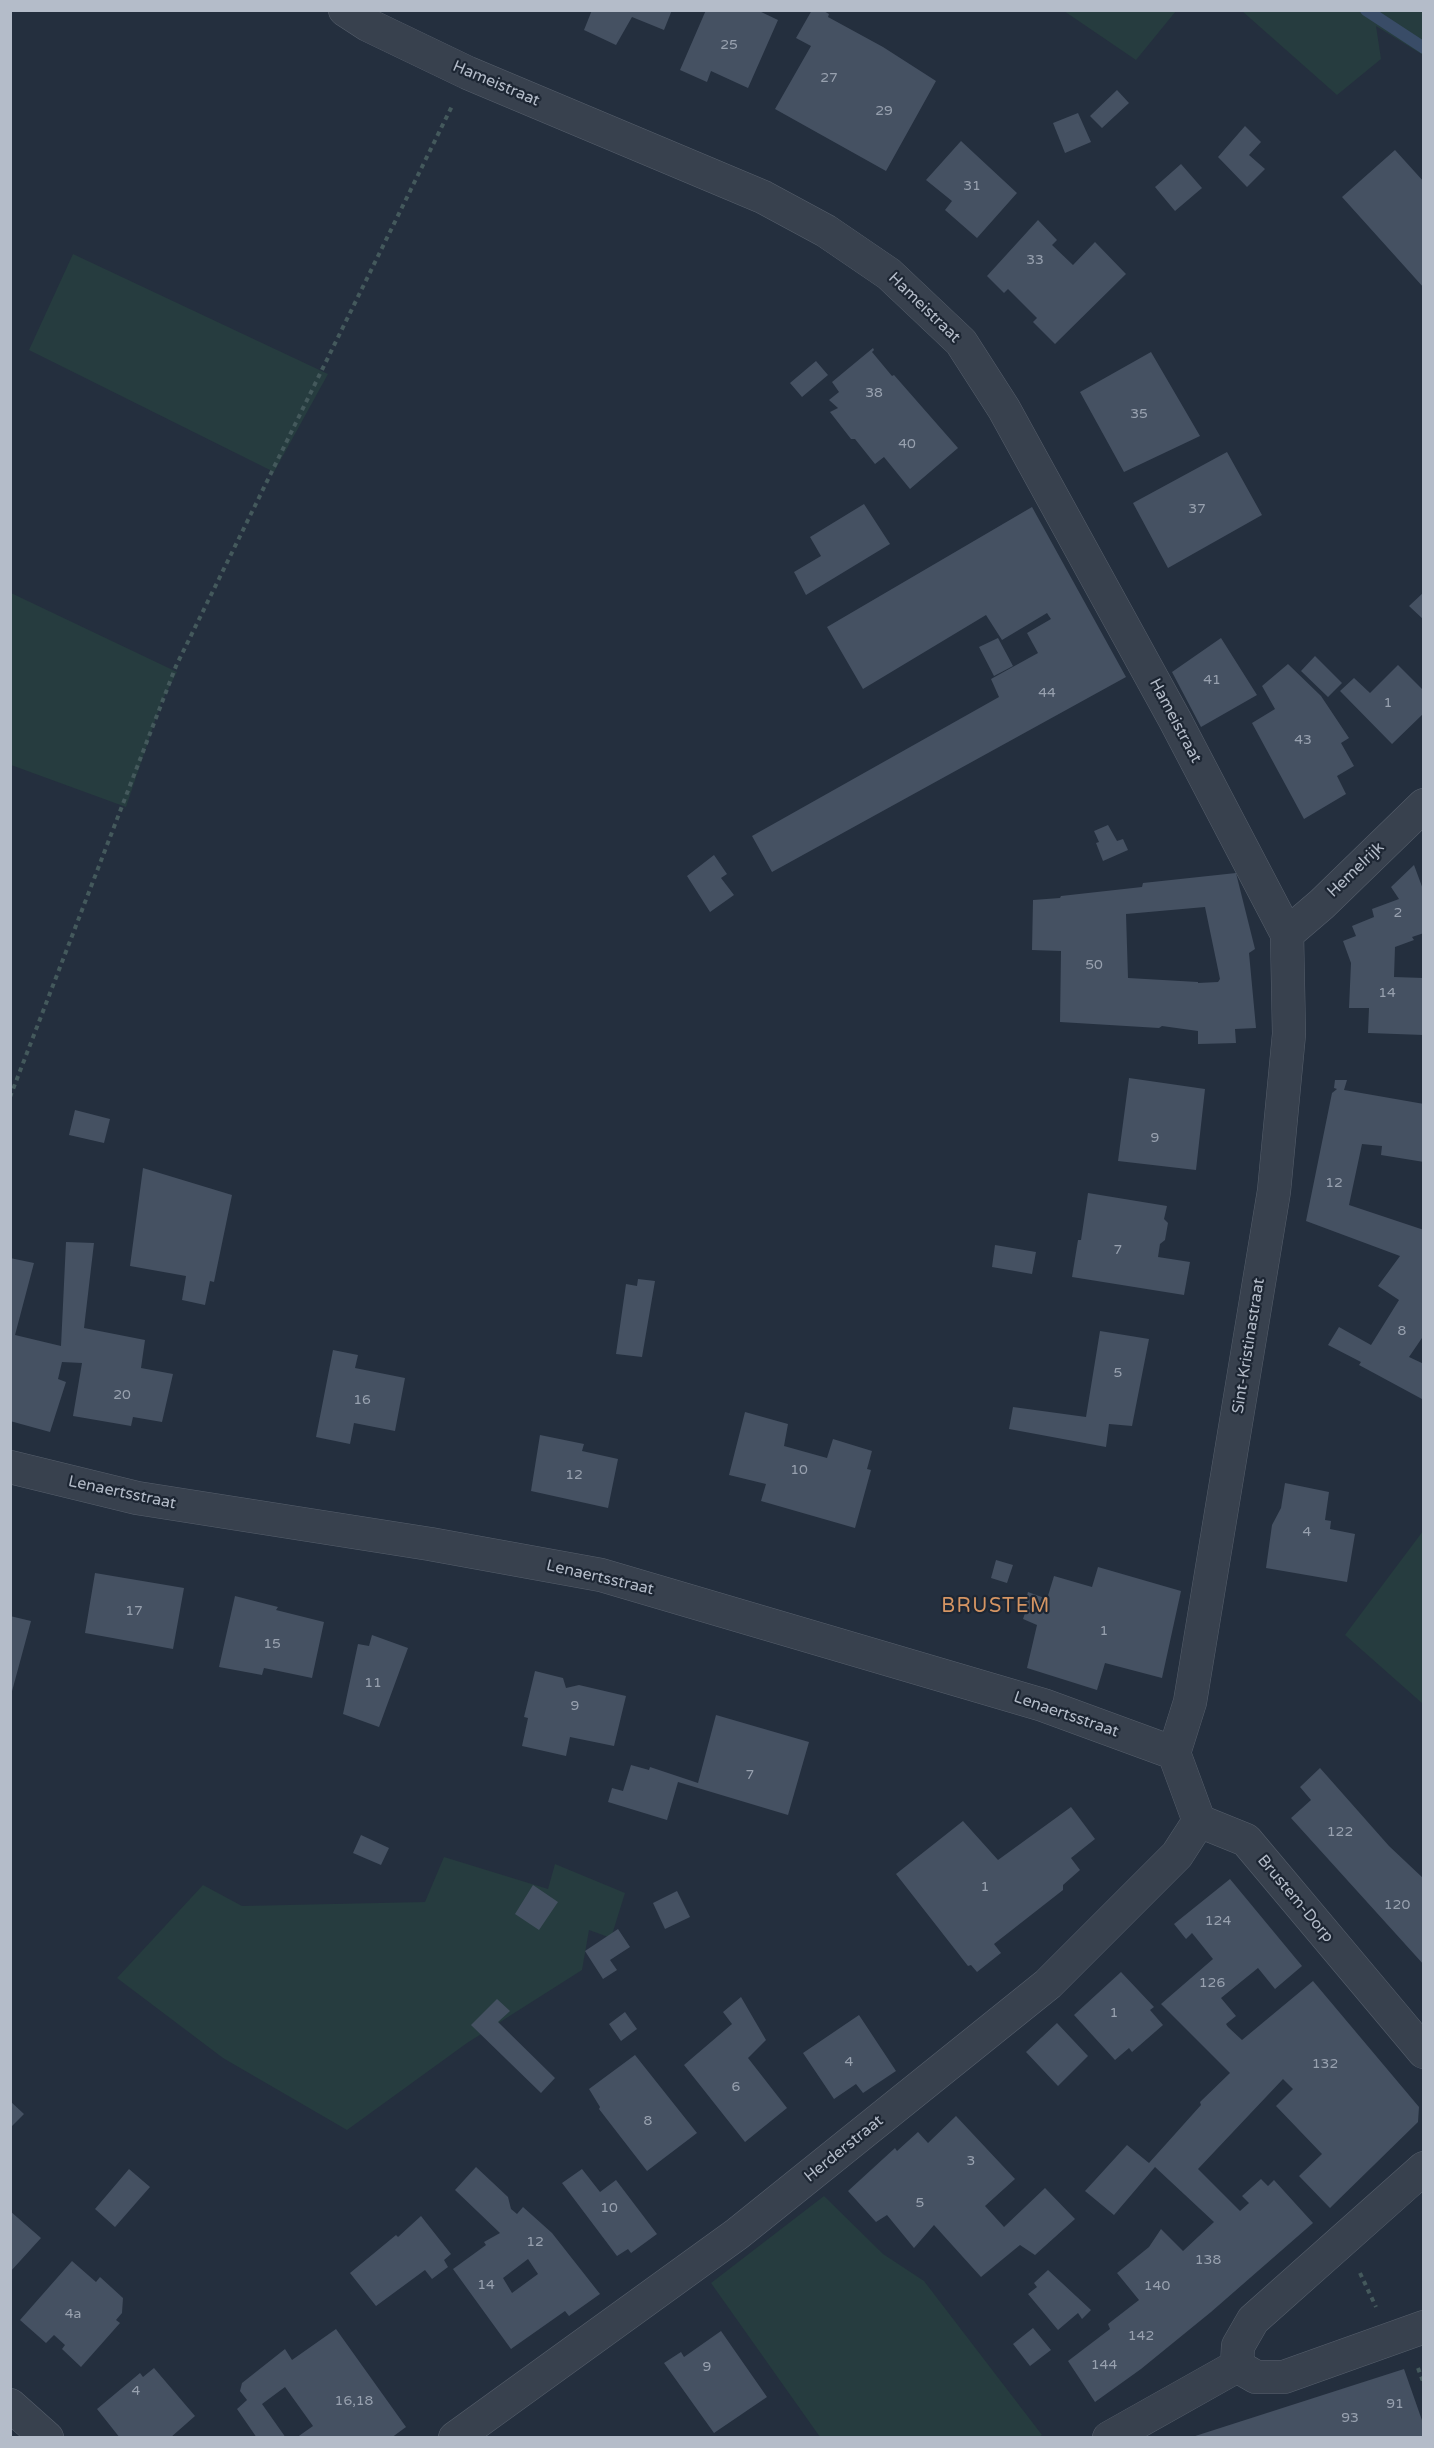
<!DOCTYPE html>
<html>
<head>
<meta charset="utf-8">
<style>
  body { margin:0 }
  #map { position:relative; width:1434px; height:2448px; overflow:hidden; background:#242f3e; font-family:"Varela Round",sans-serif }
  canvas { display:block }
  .frame { position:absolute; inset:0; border:12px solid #b4bcc9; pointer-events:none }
</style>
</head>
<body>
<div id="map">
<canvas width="1434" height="2448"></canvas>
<div class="frame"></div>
</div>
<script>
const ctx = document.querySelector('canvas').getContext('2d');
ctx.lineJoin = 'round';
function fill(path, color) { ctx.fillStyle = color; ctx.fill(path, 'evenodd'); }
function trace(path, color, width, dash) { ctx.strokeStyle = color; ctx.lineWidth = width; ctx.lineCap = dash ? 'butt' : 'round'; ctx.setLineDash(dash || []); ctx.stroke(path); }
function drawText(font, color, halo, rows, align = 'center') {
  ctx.font = font + ' "Varela Round",sans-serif'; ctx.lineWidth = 4.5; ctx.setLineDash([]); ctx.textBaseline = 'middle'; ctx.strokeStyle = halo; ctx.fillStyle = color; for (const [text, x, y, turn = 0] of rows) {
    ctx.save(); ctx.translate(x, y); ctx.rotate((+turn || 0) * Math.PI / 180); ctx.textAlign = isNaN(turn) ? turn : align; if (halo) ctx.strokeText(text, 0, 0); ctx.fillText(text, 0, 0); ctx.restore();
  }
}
const green = new Path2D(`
  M1064,11H1176L1136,60Z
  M1242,11H1423V55L1376,26L1381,59L1337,95Z
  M73,254L328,374L274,472L29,350Z
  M11,593L177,672L161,703L126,807L11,765Z
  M1423,1531V1704L1345,1635Z
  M444,1857L548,1889L555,1864L625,1893L611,1938L589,1930L582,1970L467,2043L347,2130L223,2058L117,1978L203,1885L242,1906L425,1902Z
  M824,2196L883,2254L924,2281L1042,2435L1037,2438L820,2437L711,2283Z`);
const stream = new Path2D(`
  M1366,10L1424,48`);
const building = new Path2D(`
  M592,10H672L664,30L632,17L616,45L584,30Z
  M706,10H757L778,20L748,88L711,71L707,82L680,70Z
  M812,10H822L829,14L828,17L883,47L936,81L886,171L775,109L811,46L796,38Z
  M1117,90L1129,103L1102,128L1090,116Z
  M1078,113L1091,142L1065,153L1053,123Z
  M1245,126L1261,142L1249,155L1265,169L1247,187L1218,157Z
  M961,141L1017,193L977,238L945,210L952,201L926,180Z
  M1395,150L1424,182V288L1342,197Z
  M1181,164L1202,188L1175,211L1155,187Z
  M1038,220L1057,240L1052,245L1073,265L1095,242L1126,274L1055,344L1033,322L1037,318L1008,289L1004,293L987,276Z
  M873,348L874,350L872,352L892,376L894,375L958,448L910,489L884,457L875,464L855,439H851L830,412L838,408L829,400L839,392L832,382Z
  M1151,352L1200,436L1124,472L1080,392Z
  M816,361L828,375L802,397L790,383Z
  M1227,452L1262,515L1168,568L1133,503Z
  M864,504L890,544L806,595L794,572L821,556L810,537Z
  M1032,507L1126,677L772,872L752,836L999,697L991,679L1038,653L1027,633L1051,619L1047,613L1002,640L986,615L863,689L827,627Z
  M1424,592V620L1409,606Z
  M998,638L1013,666L994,676L979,647Z
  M1221,638L1257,695L1201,727L1172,672Z
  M1315,656L1342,683L1328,697L1301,671Z
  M1288,664L1321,696L1349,738L1341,743L1354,766L1337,776L1346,794L1304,819L1252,723L1275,709L1262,686Z
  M1398,665L1424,691V713L1392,744L1340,691L1354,678L1370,693Z
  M1108,825L1117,841L1123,839L1128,850L1103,861L1096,843L1099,842L1094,831Z
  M714,855L727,874L721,878L734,895L710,912L687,876Z
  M1414,865L1424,892V933L1412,937L1414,940L1395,947L1394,977L1424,978V1035L1368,1033L1369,1008H1349L1351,963L1343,941L1356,936L1352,926L1374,917L1372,909L1399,899L1391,887Z
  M1236,873L1255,949L1249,953L1256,1028L1235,1029L1236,1043L1198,1044V1031L1162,1026L1159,1028L1060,1022L1061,951L1032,950L1033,900L1060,898L1061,896L1142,887L1143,883ZM1205,907L1220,979L1218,982L1198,983V982L1128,978L1126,914Z
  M1129,1078L1205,1089L1196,1170L1118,1161Z
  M1335,1080H1347L1344,1090L1424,1104V1162L1381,1155L1382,1146L1362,1144L1349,1205L1424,1230V1335L1409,1357L1424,1364V1396L1422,1399L1359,1365L1361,1362L1328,1345L1339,1327L1371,1345L1399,1300L1378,1286L1400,1256L1306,1221L1332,1093L1337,1089L1334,1088Z
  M75,1110L110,1119L104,1143L69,1135Z
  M143,1168L232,1195L214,1282L210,1281L205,1305L182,1300L186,1276L130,1266Z
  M1088,1193L1167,1206L1164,1219L1168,1223L1165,1240L1160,1244L1158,1257L1190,1262L1184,1295L1072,1277L1078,1240H1081Z
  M66,1242L94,1243L84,1328L145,1340L141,1368L173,1374L162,1422L133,1417L131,1426L73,1416L82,1363L62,1362L58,1379L66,1382L50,1432L10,1421V1258L34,1263L15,1335L61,1346Z
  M995,1245L1036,1252L1032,1274L992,1267Z
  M638,1279L655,1281L642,1357L616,1354L626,1284L637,1286Z
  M1100,1331L1149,1339L1132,1426L1109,1424L1106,1447L1009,1429L1013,1407L1086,1417Z
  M333,1350L358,1355L355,1368L405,1378L395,1431L354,1423L350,1444L316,1437Z
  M745,1412L788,1424L784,1446L827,1458L833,1439L872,1451L867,1469L871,1470L855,1528L761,1501L766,1484L729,1475Z
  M540,1435L584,1444L582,1451L618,1459L608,1508L531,1491Z
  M1285,1483L1329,1492L1325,1520L1331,1521L1330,1529L1355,1534L1347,1582L1266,1568L1272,1525L1281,1508Z
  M996,1560L1013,1565L1007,1583L991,1578Z
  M1098,1567L1181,1591L1162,1678L1105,1663L1097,1690L1027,1668L1037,1625L1023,1619L1028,1604L1025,1603L1028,1592L1047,1599L1054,1576L1092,1587Z
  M95,1573L184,1588L173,1649L85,1633Z
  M235,1596L278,1607L276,1610L324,1622L312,1678L264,1668L262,1675L219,1667Z
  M10,1616L31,1621L11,1695H10Z
  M372,1635L408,1648L379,1727L343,1714L358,1644L369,1646Z
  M535,1671L563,1678L566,1688L579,1685L626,1696L614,1746L570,1737L566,1756L522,1746L528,1718L524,1717Z
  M716,1715L809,1742L788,1815L678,1782L667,1820L608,1802L612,1788L623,1791L631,1765L649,1770L650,1767L698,1783Z
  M1320,1768L1389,1846L1424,1879V1965L1291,1818L1311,1800L1300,1787Z
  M1071,1807L1095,1839L1071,1858L1080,1870L1063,1885V1890L994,1944L1001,1953L977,1972L971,1965L968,1966L896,1874L963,1821L998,1860Z
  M361,1835L389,1848L381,1865L353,1853Z
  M1230,1879L1302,1966L1275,1989L1258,1968L1221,1998L1236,2016L1226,2024L1228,2027L1242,2040L1313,1981L1419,2107L1418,2122L1330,2208L1299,2176L1322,2154L1276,2106L1293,2089L1283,2079L1198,2169L1240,2211L1249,2203L1242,2196L1261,2179L1268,2186L1274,2180L1313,2223L1211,2312L1141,2369L1095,2402L1068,2361L1110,2329L1108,2324L1139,2300L1117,2273L1149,2247L1161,2229L1183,2251L1214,2222L1155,2167L1114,2215L1085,2191L1127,2145L1149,2163L1201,2105L1200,2102L1230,2073L1161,2004L1213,1959L1192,1933L1186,1939L1174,1924Z
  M533,1885L558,1902L539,1930L515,1914Z
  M677,1891L690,1917L665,1929L653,1903Z
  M618,1929L630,1947L610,1960L617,1970L603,1979L585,1951Z
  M1121,1972L1154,2007L1150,2010L1163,2025L1132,2052L1129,2048L1115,2060L1074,2015Z
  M741,1997L766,2040L748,2058L787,2108L745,2142L684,2065L732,2024L723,2012Z
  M497,1999L510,2011L498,2022L555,2078L541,2093L471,2025Z
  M625,2012L637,2029L621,2041L609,2024Z
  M859,2015L896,2071L863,2093L856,2084L834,2099L803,2053Z
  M1057,2023L1088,2056L1058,2086L1026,2052Z
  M635,2055L697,2133L647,2171L599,2109L600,2107L589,2089Z
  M10,2101L24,2114L10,2128Z
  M956,2116L1015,2179L985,2206L1004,2227L1045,2188L1075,2219L1035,2255L1020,2245L981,2277L934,2225L914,2248L887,2215L876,2222L848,2191L895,2148L897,2151L918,2132L928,2143Z
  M476,2167L508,2197L511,2209L517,2214L523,2207L552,2233L600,2294L569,2316L565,2311L511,2349L453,2269L486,2245L484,2242L500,2233L455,2190ZM528,2259L538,2274L512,2293L503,2278Z
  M129,2169L150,2187L115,2227L95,2209Z
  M582,2169L600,2192L616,2180L657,2234L631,2253L628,2249L617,2256L562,2183Z
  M10,2211L41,2238L10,2272Z
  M421,2216L451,2254L444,2260L448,2267L432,2279L425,2270L376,2306L350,2273L396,2235L398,2237Z
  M72,2261L96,2282L100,2277L123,2298L122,2313L116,2320L120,2323L81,2367L62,2349L65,2345L54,2335L46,2343L20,2320Z
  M1048,2270L1091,2310L1082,2319L1078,2313L1058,2330L1028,2294L1037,2287L1034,2283Z
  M1033,2328L1051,2350L1030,2366L1013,2344Z
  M336,2329L406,2427L391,2438H296L313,2426L285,2387L262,2404L286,2438H257L237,2409L247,2400L240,2391L242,2383L285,2349L292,2360Z
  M721,2331L767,2397L714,2433L664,2363L681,2352L684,2357Z
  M154,2368L195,2416L170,2438H120L97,2409L140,2373L143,2377Z
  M1404,2369L1424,2426V2438H1189Z`);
const path = new Path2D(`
  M10,1097L176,666L452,106
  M1360,2273L1376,2307
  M1418,2368L1424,2384`);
const minor = new Path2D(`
  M345,10L368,25L468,73L763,197L826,231L889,274L961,342L1004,409L1175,720L1287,934L1289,1034L1274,1191L1190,1702L1174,1753
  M1287,934L1322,904L1424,805
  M10,1467L137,1498L430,1544L601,1575L1043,1705L1174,1753
  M1174,1753L1199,1821L1246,1840L1424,2052
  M1237,2366L1238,2346L1253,2320L1424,2168
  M1237,2366L1256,2377H1284L1424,2327
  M10,2405L47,2438
  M455,2438L737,2234L1048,1984L1177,1855L1199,1821
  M1109,2438L1237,2366`);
const numberNames = [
  ["25",729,45],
  ["27",829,78],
  ["29",884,111],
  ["31",972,186],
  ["33",1035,260],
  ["38",874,393],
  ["35",1139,414],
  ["40",907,444],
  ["37",1197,509],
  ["41",1212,680],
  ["44",1047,693],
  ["1",1388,703],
  ["43",1303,740],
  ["2",1398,913],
  ["50",1094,965],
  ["14",1387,993],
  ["9",1155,1138],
  ["12",1334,1183],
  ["7",1118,1250],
  ["8",1402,1331],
  ["5",1118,1373],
  ["20",122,1395],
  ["16",362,1400],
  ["10",799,1470],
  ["12",574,1475],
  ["4",1307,1532],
  ["17",134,1611],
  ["1",1104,1631],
  ["15",272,1644],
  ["11",373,1683],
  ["9",575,1706],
  ["7",750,1775],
  ["122",1340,1832],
  ["1",985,1887],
  ["120",1397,1905],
  ["124",1218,1921],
  ["126",1212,1983],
  ["1",1114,2013],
  ["4",849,2062],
  ["132",1325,2064],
  ["6",736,2087],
  ["8",648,2121],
  ["3",971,2161],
  ["5",920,2203],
  ["10",609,2208],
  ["12",535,2242],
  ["138",1208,2260],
  ["14",486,2285],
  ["140",1157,2286],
  ["4a",73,2314],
  ["142",1141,2336],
  ["144",1104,2365],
  ["9",707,2367],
  ["4",136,2391],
  ["16,18",354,2401],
  ["91",1395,2404],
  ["93",1350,2418]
];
const streetNames = [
  ["Hameistraat",496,84,23],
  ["Hameistraat",924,308,44],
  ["Hameistraat",1175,721,62],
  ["Hemelrijk",1356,870,-44],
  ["Sint-Kristinastraat",1249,1346,-81],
  ["Lenaertsstraat",122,1493,12],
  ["Lenaertsstraat",600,1578,13],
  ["Lenaertsstraat",1066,1715,19],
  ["Brustem-Dorp",1295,1899,50],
  ["Herderstraat",844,2149,-39]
];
const quarterNames = [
  ["BRUSTEM",996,1607]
];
fill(green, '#263c3f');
trace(stream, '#394c67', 12);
fill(building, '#455162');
trace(minor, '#565f6c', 34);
trace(path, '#44595c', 4, [4.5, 4.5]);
trace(minor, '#38414e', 33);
drawText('14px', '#98a1af', null, numberNames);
drawText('16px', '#b4bcc9', '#1d2633', streetNames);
ctx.letterSpacing = '1.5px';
drawText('20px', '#d59563', '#1d2633', quarterNames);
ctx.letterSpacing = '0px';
</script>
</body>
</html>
